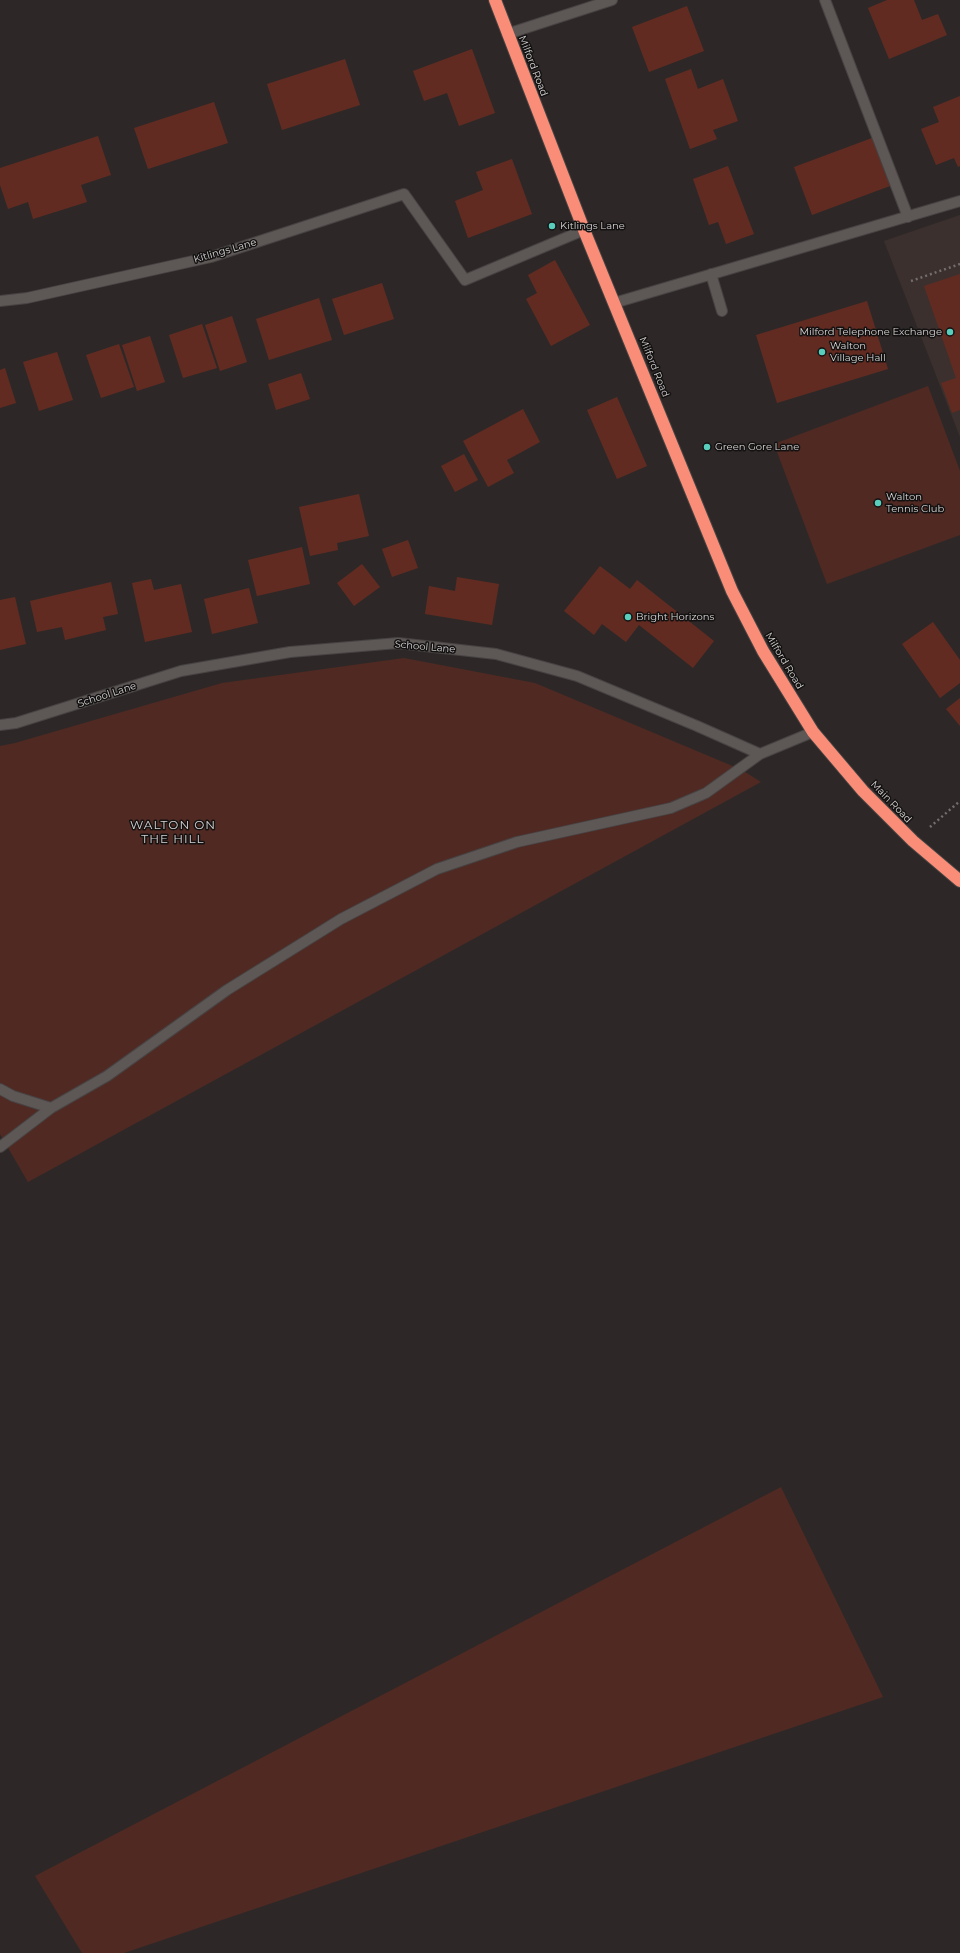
<!DOCTYPE html>
<html>
<head>
<meta charset="utf-8">
<style>
  body { margin:0 }
  canvas { display:block; background:#2d2827 }
</style>
</head>
<body>
<canvas width="960" height="1953"></canvas>
<script>
const ctx = document.querySelector('canvas').getContext('2d');
ctx.lineJoin = 'round';
function fill(path, color) { ctx.fillStyle = color; ctx.fill(path, 'evenodd'); }
function trace(path, color, width, dash) { ctx.strokeStyle = color; ctx.lineWidth = width; ctx.lineCap = dash ? 'butt' : 'round'; ctx.setLineDash(dash || []); ctx.stroke(path); }
function drawText(font, color, halo, rows, align = 'center') {
  ctx.font = font + ' Montserrat,sans-serif'; ctx.lineWidth = 3; ctx.setLineDash([]); ctx.textBaseline = 'middle'; ctx.strokeStyle = halo; ctx.fillStyle = color; for (const [text, x, y, turn = 0] of rows) {
    ctx.save(); ctx.translate(x, y); ctx.rotate((+turn || 0) * Math.PI / 180); ctx.textAlign = isNaN(turn) ? turn : align; if (halo) ctx.strokeText(text, 0, 0); ctx.fillText(text, 0, 0); ctx.restore();
  }
}
const built = new Path2D(`
  M960,215V437L884,241Z`);
const green = new Path2D(`
  M928,386L960,471V535L827,584L774,444Z
  M404,658L535,683L742,770L761,782L28,1182L0,1134V746L15,743L222,683Z
  M781,1487L883,1697L124,1953H82L35,1876Z`);
const building = new Path2D(`
  M887,0H914L922,20L938,14L947,35L889,59L868,8Z
  M687,6L704,51L649,72L632,27Z
  M472,49L495,113L459,126L447,93L424,101L413,71Z
  M345,59L360,105L282,130L267,84Z
  M691,69L698,89L723,79L738,121L713,130L717,139L690,149L665,79Z
  M960,96V166L958,167L954,158L936,165L921,129L939,122L933,107Z
  M214,102L228,143L148,169L134,128Z
  M98,136L111,175L81,185L87,202L33,219L28,202L8,209L0,185V168Z
  M872,138L890,186L812,215L794,167Z
  M512,159L532,214L468,238L455,201L483,190L476,172Z
  M728,166L754,234L726,244L718,222L709,225L693,179Z
  M555,260L590,325L551,346L526,299L537,293L528,275Z
  M960,274V410L952,413L941,383L956,378L924,286Z
  M382,283L394,319L344,335L332,299Z
  M319,298L332,340L269,360L256,319Z
  M867,301L888,369L777,403L756,335Z
  M232,316L247,362L220,371L205,325Z
  M202,324L217,368L183,378L169,335Z
  M150,336L165,382L137,391L122,345Z
  M119,344L134,387L101,398L86,355Z
  M57,352L73,400L39,411L23,362Z
  M5,368L16,403L0,408V370Z
  M301,373L310,399L276,410L268,384Z
  M617,397L647,466L617,479L587,410Z
  M523,409L540,442L507,460L514,473L488,487L463,441Z
  M464,454L478,480L455,492L441,466Z
  M359,494L369,536L337,543L338,550L310,556L299,507Z
  M408,540L418,568L392,577L382,549Z
  M302,547L310,584L257,596L248,560Z
  M362,564L380,587L354,606L337,583Z
  M600,566L630,589L637,580L714,641L693,668L639,625L626,642L602,624L594,635L564,611Z
  M457,577L499,584L492,625L425,614L429,586L455,591Z
  M151,579L154,590L181,584L192,632L145,642L132,583Z
  M111,582L118,614L103,617L106,630L65,640L62,627L37,632L30,601Z
  M249,588L258,623L212,634L204,599Z
  M15,597L26,644L0,650V600Z
  M933,622L960,660V683L940,698L902,644Z
  M960,698V726L946,709Z`);
const path = new Path2D(`
  M911,281L960,264
  M930,827L960,801`);
const minor = new Path2D(`
  M825,0L908,217
  M507,34L612,0
  M711,274L722,311
  M0,301L27,298L211,257L404,194L465,280L584,230
  M614,303L960,201
  M0,725L16,723L181,671L290,652L398,643L496,654L577,676L697,726L760,754L813,732
  M0,1089L13,1096L51,1108
  M0,1147L51,1108L107,1076L227,990L341,919L437,869L517,842L671,808L706,793L760,754`);
const highway = new Path2D(`
  M495,0L584,230L732,591L763,651L813,732L863,791L913,841L960,881`);
const markers = [
  [552,226,4,"#5acebd"],
  [950,332,4,"#5acebd"],
  [822,352,4,"#5acebd"],
  [707,447,4,"#5acebd"],
  [878,503,4,"#5acebd"],
  [628,617,4,"#5acebd"]
];
const streetNames = [
  ["Milford Road",533,66,69],
  ["Kitlings Lane",225,251,-16],
  ["Milford Road",654,367,68],
  ["School Lane",425,647,5],
  ["Milford Road",784,661,59],
  ["School Lane",107,695,-18],
  ["Main Road",891,802,46]
];
const poiNames = [
  ["Kitlings Lane",560,226],
  ["Milford Telephone Exchange",942,332,"right"],
  ["Walton",830,346],
  ["Village Hall",830,358],
  ["Green Gore Lane",715,447],
  ["Walton",886,497],
  ["Tennis Club",886,509],
  ["Bright Horizons",636,617]
];
const quarterNames = [
  ["WALTON ON",173,825],
  ["THE HILL",173,839]
];
fill(built, '#3b302d');
fill(green, '#502922');
fill(building, '#622b21');
trace(minor, '#474343', 12);
trace(highway, '#474343', 14);
trace(path, '#736e6d', 2.5, [2, 3]);
trace(minor, '#5d5756', 10);
trace(highway, '#f98d77', 12);
for (const [x, y, r, color] of markers) { const dot = new Path2D(); dot.arc(x, y, r, 0, 2 * Math.PI); ctx.fillStyle = color; ctx.fill(dot); trace(dot, '#131111', 1.5); }
drawText('10px', '#d7d3d3', '#131111', streetNames);
drawText('10px', '#d7d3d3', '#131111', poiNames, 'left');
ctx.letterSpacing = '1px';
drawText('12px', '#d7d3d3', '#131111', quarterNames);
ctx.letterSpacing = '0px';
</script>
</body>
</html>
